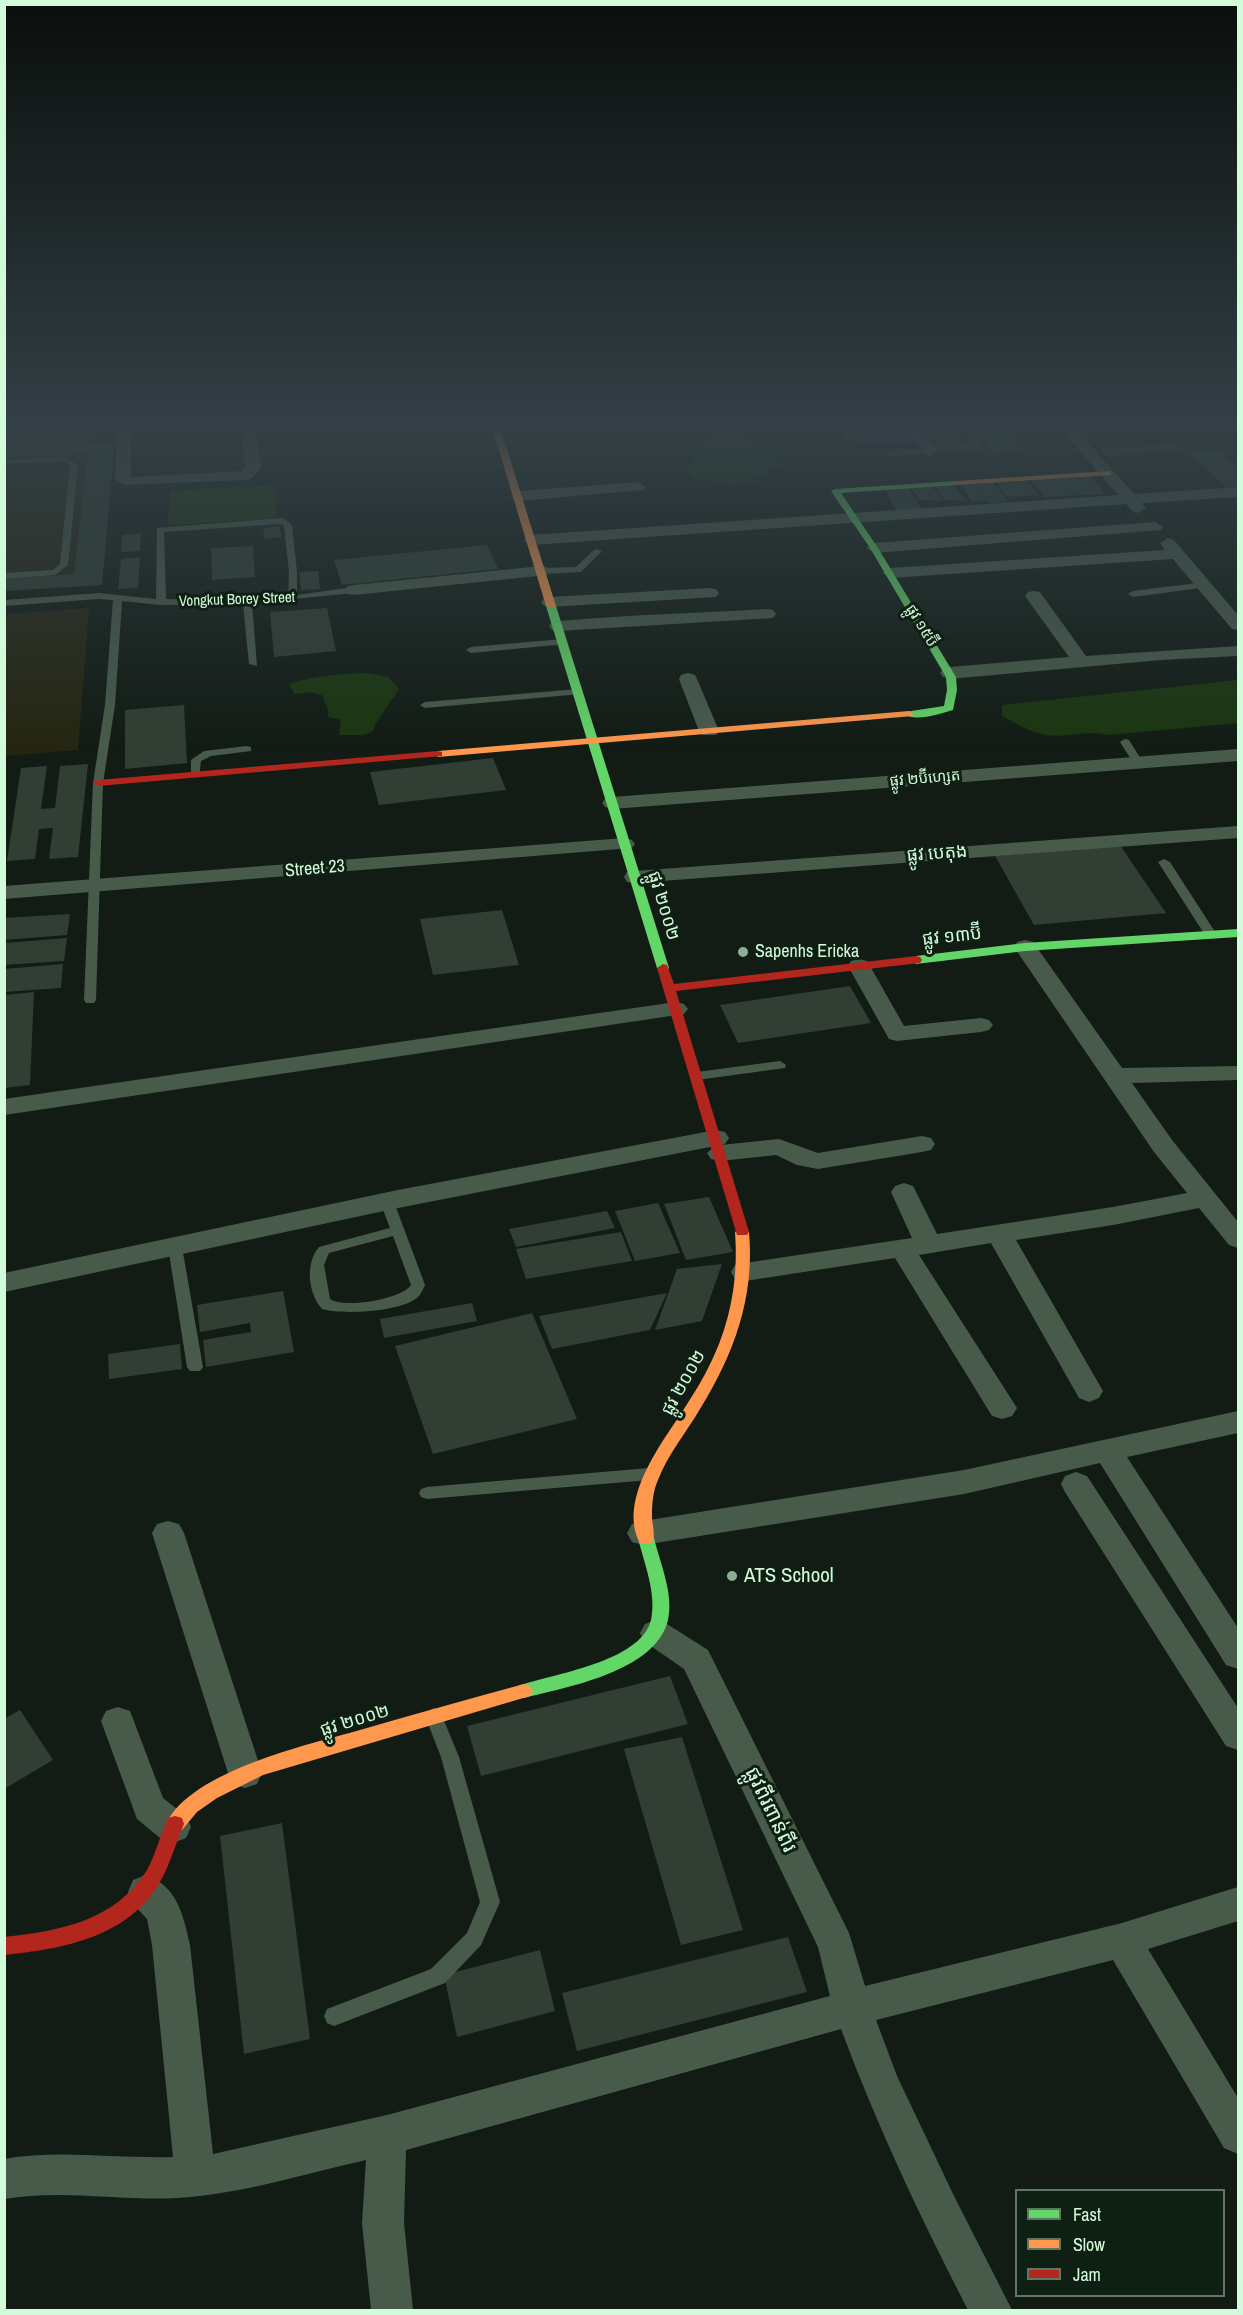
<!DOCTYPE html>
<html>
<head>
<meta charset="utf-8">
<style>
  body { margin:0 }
  #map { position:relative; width:1243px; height:2315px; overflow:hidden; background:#121c15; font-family:"Archivo Narrow",sans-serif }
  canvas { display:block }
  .frame { position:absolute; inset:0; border:6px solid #d1fbd9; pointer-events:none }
  .legend { position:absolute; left:1015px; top:2189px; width:210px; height:108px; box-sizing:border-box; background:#0f1f13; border:2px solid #5d7762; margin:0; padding:8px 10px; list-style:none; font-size:18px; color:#d1fbd9 }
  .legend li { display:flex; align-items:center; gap:12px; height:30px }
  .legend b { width:30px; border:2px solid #5d7762 }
</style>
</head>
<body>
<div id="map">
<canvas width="1243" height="2315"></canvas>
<div class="frame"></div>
<ul class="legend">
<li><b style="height:8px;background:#63d668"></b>Fast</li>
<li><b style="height:8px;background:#ff974d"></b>Slow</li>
<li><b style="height:8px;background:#b3261e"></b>Jam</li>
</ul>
</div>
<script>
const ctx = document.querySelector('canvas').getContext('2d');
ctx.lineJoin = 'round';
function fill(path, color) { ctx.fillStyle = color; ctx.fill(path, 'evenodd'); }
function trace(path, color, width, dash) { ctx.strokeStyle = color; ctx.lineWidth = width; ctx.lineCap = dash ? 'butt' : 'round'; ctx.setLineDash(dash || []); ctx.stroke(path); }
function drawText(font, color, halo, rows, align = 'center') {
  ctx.font = font + ' "Archivo Narrow","Noto Sans Khmer",sans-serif'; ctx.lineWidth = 6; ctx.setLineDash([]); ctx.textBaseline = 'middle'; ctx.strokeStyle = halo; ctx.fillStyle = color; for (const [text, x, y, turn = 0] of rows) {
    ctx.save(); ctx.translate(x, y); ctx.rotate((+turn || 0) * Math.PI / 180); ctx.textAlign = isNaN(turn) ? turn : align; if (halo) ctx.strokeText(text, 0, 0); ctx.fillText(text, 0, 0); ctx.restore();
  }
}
const green = new Path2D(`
  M5,424H92L78,585L5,589Z
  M89,608L78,750L5,756V614Z`);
const water = new Path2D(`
  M717,436L751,438L784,467L767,469L769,474L754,476L758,481L733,486L727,483L695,479L686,469L701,451L700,443Z
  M275,485L277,518L168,525L170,491Z
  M366,673L388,677L399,689L376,723L372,732L363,735H339L341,723L339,719L327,717L329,712L322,695L309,692L294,694L289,684C314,676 339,674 366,673Z
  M1238,680V723L1109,735C1088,730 1067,738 1047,735C1031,733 1015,723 1002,716V705Z`);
const building = new Path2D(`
  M185,424H235V428L185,431Z
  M307,424H385V425L309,431Z
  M850,424H908L910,426L854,430Z
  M1006,426L1020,443H1015L1022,452L994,454L974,428Z
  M971,427L982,441H977L985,450L943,453L935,445L973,442L961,428Z
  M947,429L958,442L937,444L926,430Z
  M913,433L919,441L862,444L857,436Z
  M115,442L102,585L5,591V579L74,574L88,453L4,458V448Z
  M1175,443L1183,450L1107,456L1100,449Z
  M923,448L927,454L884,457L880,451Z
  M1219,450L1238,468V479L1218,480L1188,452Z
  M1090,475L1105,494L1044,497L1030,479Z
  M1026,479L1039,495L1007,497L995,481Z
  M1238,480V488L1227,489L1220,481Z
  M993,481L1008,502L989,503L977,485L987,501L972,502L960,483Z
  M931,485L943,501L919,500L910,486Z
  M954,485L966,501L944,500L934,486Z
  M908,486L922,510L897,511L884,488Z
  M279,526L282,537L265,539L263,528Z
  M141,533L140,551L121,552L122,535Z
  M487,545L498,569L342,585L334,560Z
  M253,546L255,577L212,580L211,548Z
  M140,557L138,588L118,589L121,559Z
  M318,571L320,589L301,590L299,572Z
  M327,608L336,651L274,657L270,612Z
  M184,705L187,763L125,769V710Z
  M493,758L506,790L379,805L370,772Z
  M88,764L78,857L49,859L53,828L39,829L35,859L7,861L21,768L47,766L41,809L55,808L60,766Z
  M1120,845L1166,913L1034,925L995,856Z
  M502,910L519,965L433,975L420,919Z
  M70,914L67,935L4,940V918Z
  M67,938L64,961L4,965V943Z
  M63,964L61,988L4,992V969Z
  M850,986L871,1023L738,1043L720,1005Z
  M34,992L30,1085L4,1088V995Z
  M709,1197L733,1252L686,1260L664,1204Z
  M658,1203L680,1253L635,1261L615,1211Z
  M607,1211L615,1228L516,1247L509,1229Z
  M621,1232L632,1261L526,1279L516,1249Z
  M722,1264L702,1321L655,1330L677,1269Z
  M283,1291L294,1352L206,1367L203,1340L251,1332L250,1323L200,1332L197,1305Z
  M667,1293L650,1330L552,1349L539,1316Z
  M472,1303L477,1321L384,1338L380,1319Z
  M532,1313L577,1419L433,1454L395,1346Z
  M180,1344L182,1369L109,1379L108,1354Z
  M670,1676L688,1724L481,1776L467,1726Z
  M20,1710L53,1760L4,1789V1719Z
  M682,1737L743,1930L681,1945L624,1749Z
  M282,1823L310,2039L244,2054L220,1836Z
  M788,1937L807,1992L577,2051L562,1993Z
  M540,1950L555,2011L457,2037L444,1975Z`);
const lane = new Path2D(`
  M65,457L78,465L68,565L55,575L4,579V573L53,570L60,564L70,466L63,461L4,464V460Z
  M283,518L292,525L297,572V595L354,587L359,590L354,593L252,603L257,666L249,664L243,604L161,605L122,601L115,705L103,783L96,1000L94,1003H86L84,1000L93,783L105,705L113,600L99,599L4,606V600L99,593L156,599L157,528ZM281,524L284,526L289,572L288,596L218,600L166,599L164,532Z
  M595,549L602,551L581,572L541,574L537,571L541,568L576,567Z
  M1205,582L1210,585L1208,587L1133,597L1128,594L1133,591Z
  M563,639L568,642L566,644L471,653L466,650L471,647Z
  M578,689L583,692L581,694L425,708L420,705L425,702Z
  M1125,739L1129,740L1144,764L1143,766H1135L1134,764L1120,742Z
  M247,746L251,747V751L211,756L201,761L199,777H191V760L204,751Z
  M1164,859L1170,862L1217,935L1215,937H1207L1205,935L1158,862Z
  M780,1061L786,1065L785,1068L697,1080L691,1076L697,1072Z
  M387,1197L394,1202L425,1285C423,1289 421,1294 418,1297C402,1312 342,1315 322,1309C308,1293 305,1263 319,1247L390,1228L380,1202ZM393,1236L411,1285C402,1299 344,1309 330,1299L324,1265L329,1253Z
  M175,1242L182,1247L203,1367L200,1371H190L187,1367L168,1247Z
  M649,1468L655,1470L657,1474L655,1478L649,1480L427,1499L421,1497L419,1493L421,1489L427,1487Z
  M434,1708L440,1711L459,1757L500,1902L481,1945L445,1983L334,2026L327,2023L324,2016L327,2009L431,1969L467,1933L480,1902L441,1757L425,1716L428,1711Z`);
const street = new Path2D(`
  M117,424H131V477L242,471L245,467L241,424H255L261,468L252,478L247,480L124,485L115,479Z
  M903,424H917L919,426L1028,424L1021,428L925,435L938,451L930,456L925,454L911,435L849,439L842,435L849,431L905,427Z
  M1056,424H1071L1134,494L1238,487V497L1142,503L1146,508L1138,513L1132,511L1126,504L531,545L523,540L531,535L1118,495Z
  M1225,424H1238V432L1233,431Z
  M638,482L646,487L644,490L518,501L510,496L518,491Z
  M1155,522L1163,527L1161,530L874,553L866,548L874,543Z
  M1168,538L1174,540L1238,615V630L1232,629L1173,559L890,578L882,573L890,568L1165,550L1160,543Z
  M541,566L547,567L549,571L547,575L354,595L348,594L345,590L348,586L354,585Z
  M710,588L716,589L719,593L716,597L550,607L544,606L541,602L544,598L550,597Z
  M1034,591L1040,592L1086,656L1238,646V656L1161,660L949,679L943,677L940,673L943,669L949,667L1069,657L1025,596L1028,592Z
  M767,609L773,610L776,614L773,618L558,631L552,630L549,626L552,622L558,621C628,615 697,613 767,609Z
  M688,673L695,675L697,679L719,731L716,735H702L699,731L679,679L681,675Z
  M1238,749V761L612,809L605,807L602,803L605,799L612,797Z
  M1238,826V838L635,883L627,882L624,877L627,872L635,871Z
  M625,838L632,840L635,844L632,848L4,899V886Z
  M1025,940L1033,942L1122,1068L1238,1066V1080L1132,1083L1172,1140L1238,1222V1248L1229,1245L1199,1208L1113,1225L1016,1240L1103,1391L1099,1398L1089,1402L1079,1398L991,1243L919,1255L1017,1408L1012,1416L1002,1419L992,1416L895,1258L745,1281L735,1279L731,1272L735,1265L745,1263L912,1238L891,1192L895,1186L904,1183L913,1186L937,1234L1113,1207L1187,1193L1154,1152L1014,947L1017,942Z
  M859,959L867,961L870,966L904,1026L981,1018L989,1020L993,1025L989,1030L981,1032L897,1041L889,1039L848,966L851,961Z
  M676,1002L684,1004L688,1009L684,1014L4,1115V1099Z
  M716,1130L725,1132L729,1138L725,1144L721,1145L779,1139L818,1153L922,1136L931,1138L935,1144L931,1150L922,1152L818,1169L797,1165L776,1155L720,1161L711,1159L707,1153L715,1146L398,1208L4,1292V1273L398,1190Z
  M1238,1411V1433L1127,1457L1238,1628V1669L1226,1665L1100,1463L964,1494L643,1545L632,1542L627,1533L632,1524L643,1521L964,1470Z
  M1076,1472L1087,1476L1238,1708V1750L1226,1746L1065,1492L1061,1484L1065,1476Z
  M168,1521L179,1524L184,1533L262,1773L257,1784L245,1788L233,1784L228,1773L152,1533L157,1524Z
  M656,1620L667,1624L708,1650L849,1933L865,1986L1122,1923L1238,1887V1921L1148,1949L1238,2098V2154L1224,2148L1113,1960L876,2020L897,2076L954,2196L1012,2310H968C921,2219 877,2126 841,2029L406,2150L404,2223L413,2310H371L362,2223L366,2160C304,2174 241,2194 178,2198C121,2201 60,2189 4,2199V2159C59,2149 117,2159 173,2157L152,1945L147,1919L133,1904L128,1892L133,1880L146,1875C178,1887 183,1915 190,1945L213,2154L387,2115L830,1996L818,1947L684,1669L645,1642L640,1633L645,1624Z
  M118,1707L130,1711L163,1798L186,1816L191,1827L186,1838L173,1843L160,1838L137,1819L101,1721L106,1711Z`);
const fast = new Path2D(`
  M956,481H959V485L841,493L878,548L956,677L957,690L953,710C940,714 915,722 904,714L905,712L944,706L947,690L946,677L870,548L831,491L835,489Z
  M551,603L556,606L669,968L667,971L663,972L657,968L546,606Z
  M1238,929V937L1025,951L916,964L910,960L916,956L1025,943Z
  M646,1532L652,1533L654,1538C660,1563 674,1594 668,1620C656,1671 568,1687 524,1698L518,1696L515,1691L518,1686C552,1674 641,1662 651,1620C657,1594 644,1563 638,1538L640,1533Z`);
const slow = new Path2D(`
  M491,424H499L556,606L554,608L546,606Z
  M1108,471H1111V475L956,485L952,483L956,481Z
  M909,711L914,714L913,716L438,757L433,754L438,751Z
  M742,1227L749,1232C755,1297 734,1354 700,1409C686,1433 668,1454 658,1480C653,1491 652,1504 652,1516C652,1525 656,1534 652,1543L646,1544L640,1543C616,1497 667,1437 689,1401C701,1383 711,1364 719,1344C733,1308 738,1271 735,1232Z
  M524,1684L530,1686L533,1691L530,1696L263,1775L217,1798L197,1812L182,1830L175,1832L168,1830L166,1824C191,1771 307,1745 360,1730C414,1714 469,1699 524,1684Z`);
const jam = new Path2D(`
  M438,751L442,752V756L98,786L93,783L98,780Z
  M916,956L920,957L922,960L920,963L676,991L749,1232L747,1235H737L657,968L663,964L667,965L674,984Z
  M175,1816L182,1818L184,1824C176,1842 171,1862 161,1880C130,1937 63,1949 4,1955V1937C60,1931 115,1921 147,1870C156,1854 160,1835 168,1818Z`);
const markers = [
  [743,952,6,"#8ead94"],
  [732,1576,6,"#8ead94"]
];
const farStreetnames = [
  ["Vongkut Borey Street",237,600,-2],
  ["ផ្លូវ ១៥ប៊ី",921,626,59],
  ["ផ្លូវ ២ប៊ីហ្សេត",925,779,-5]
];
const streetNames = [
  ["ផ្លូវ បេតុង",937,854,-4],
  ["Street 23",315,869,-5],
  ["ផ្លូវ ២០០២",663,906,73],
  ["ផ្លូវ ១៣ប៊ី",952,937,-6],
  ["ផ្លូវ ២០០២",684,1383,-61],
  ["ផ្លូវ ២០០២",355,1721,-17]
];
const poiNames = [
  ["Sapenhs Ericka",755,952]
];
const nearPoinames = [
  ["ATS School",744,1576]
];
const nearStreetnames = [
  ["ផ្លូវពីរពាន់ពីរ",770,1810,64]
];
fill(green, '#252612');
fill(water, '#1a360f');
fill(building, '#303e33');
fill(lane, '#485b4b');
fill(street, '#485b4b');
fill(fast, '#63d668');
fill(slow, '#ff974d');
fill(jam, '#b3261e');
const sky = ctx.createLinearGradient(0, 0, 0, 748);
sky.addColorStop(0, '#0a0f0c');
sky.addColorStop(0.57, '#334046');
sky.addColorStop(1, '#33404600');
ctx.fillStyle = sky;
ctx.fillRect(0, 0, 1243, 748);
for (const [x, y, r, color] of markers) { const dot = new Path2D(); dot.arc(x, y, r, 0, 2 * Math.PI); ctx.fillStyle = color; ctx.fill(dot); trace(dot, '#0f1f13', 2); }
drawText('15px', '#d1fbd9', '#0f1f13', farStreetnames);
drawText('18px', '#d1fbd9', '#0f1f13', streetNames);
drawText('18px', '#d1fbd9', '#0f1f13', poiNames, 'left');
drawText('21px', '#d1fbd9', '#0f1f13', nearPoinames, 'left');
drawText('21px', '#d1fbd9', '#0f1f13', nearStreetnames);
</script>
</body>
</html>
